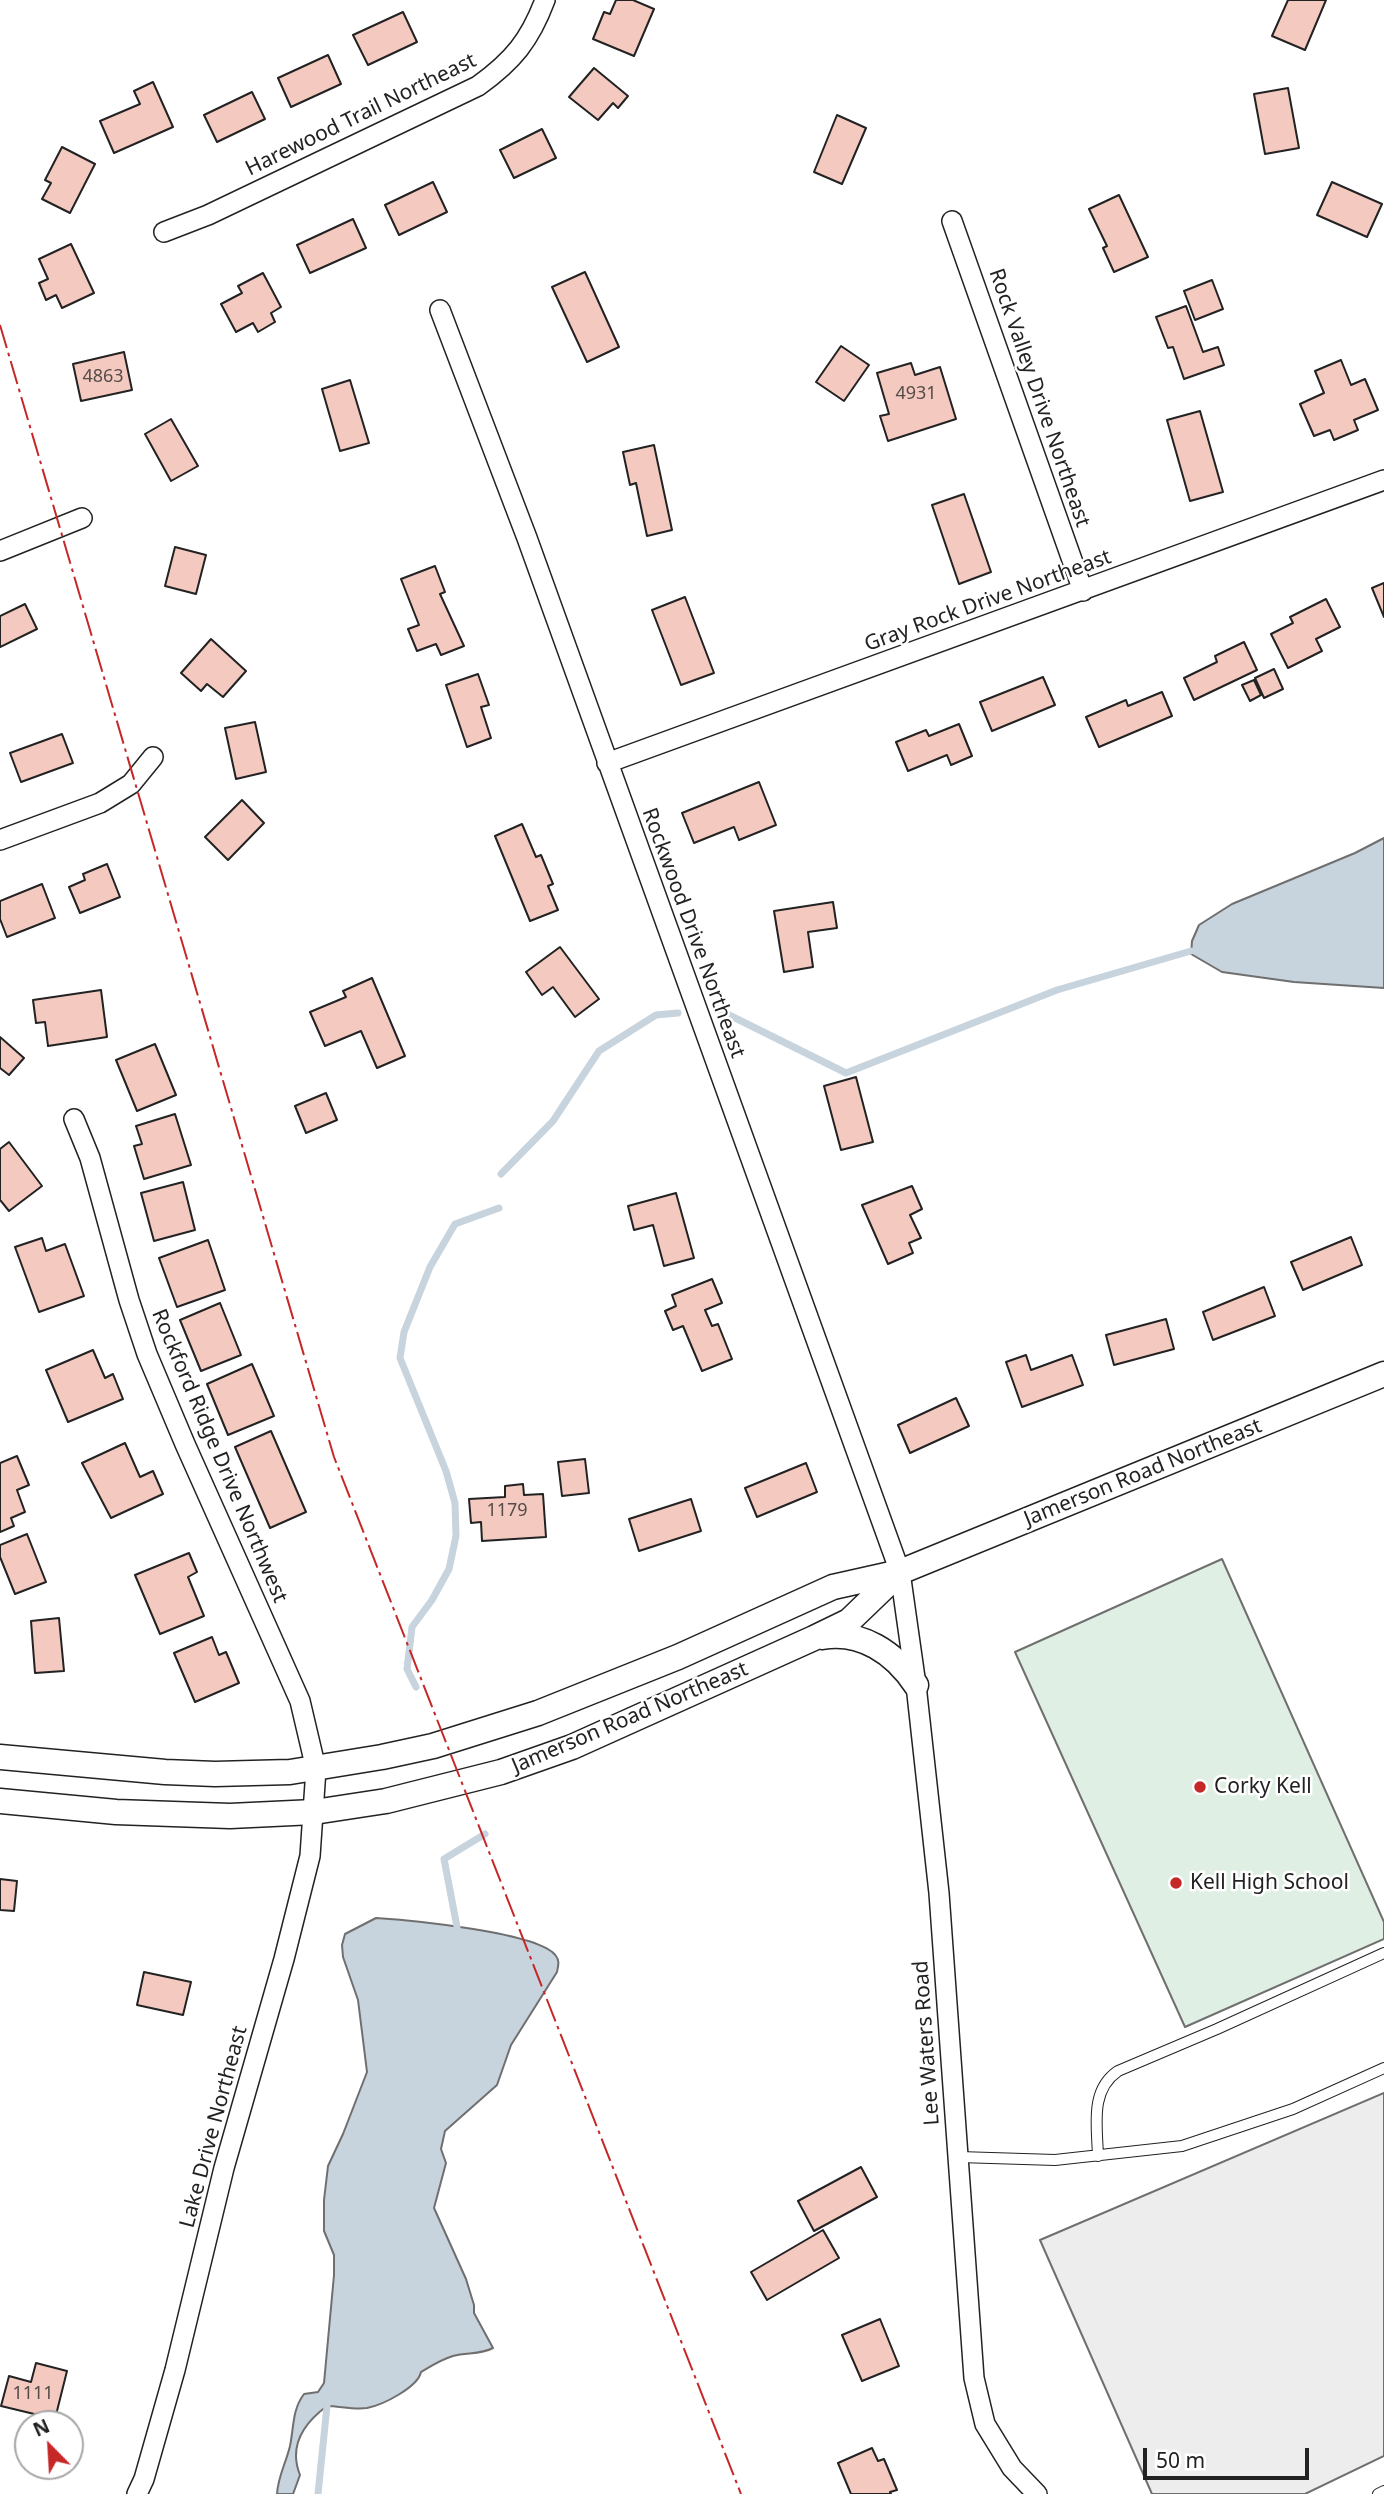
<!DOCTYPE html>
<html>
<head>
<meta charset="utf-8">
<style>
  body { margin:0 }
  #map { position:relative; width:1384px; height:2494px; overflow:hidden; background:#fff; font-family:"Noto Sans",sans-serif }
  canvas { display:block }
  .north { position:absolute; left:14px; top:2410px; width:70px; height:70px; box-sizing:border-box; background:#fff; border:2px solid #a7a7a7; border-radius:50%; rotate:336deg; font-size:19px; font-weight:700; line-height:28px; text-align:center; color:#222 }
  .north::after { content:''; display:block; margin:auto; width:24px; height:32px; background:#c62828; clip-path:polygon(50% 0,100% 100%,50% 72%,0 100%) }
  .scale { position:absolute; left:1143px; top:2448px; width:166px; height:32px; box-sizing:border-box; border:4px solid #222; border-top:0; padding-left:9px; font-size:21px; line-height:24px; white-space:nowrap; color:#222; -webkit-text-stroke:5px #fff; paint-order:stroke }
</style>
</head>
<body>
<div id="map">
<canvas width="1384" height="2494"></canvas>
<div class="north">N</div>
<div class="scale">50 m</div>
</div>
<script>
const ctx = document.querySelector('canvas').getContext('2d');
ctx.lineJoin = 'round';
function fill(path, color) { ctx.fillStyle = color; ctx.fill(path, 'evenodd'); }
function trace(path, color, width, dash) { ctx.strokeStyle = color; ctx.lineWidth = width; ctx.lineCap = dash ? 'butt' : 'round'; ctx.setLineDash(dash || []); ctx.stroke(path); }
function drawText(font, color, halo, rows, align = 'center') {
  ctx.font = font + ' "Noto Sans",sans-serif'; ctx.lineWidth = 5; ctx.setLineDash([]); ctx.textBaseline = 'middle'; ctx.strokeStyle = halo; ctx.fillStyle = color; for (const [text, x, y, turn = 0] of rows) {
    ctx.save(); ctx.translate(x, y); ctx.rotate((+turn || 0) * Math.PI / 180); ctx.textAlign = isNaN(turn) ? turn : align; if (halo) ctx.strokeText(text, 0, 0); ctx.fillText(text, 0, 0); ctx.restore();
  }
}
const green = new Path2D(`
  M1222,1559L1384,1922V1939L1185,2027L1015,1652Z`);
const parking = new Path2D(`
  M1384,2093V2456L1305,2494H1152L1040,2240Z`);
const water = new Path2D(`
  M1384,838V988L1294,982L1222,972L1191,954L1192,941L1199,925L1232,904L1355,853Z
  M376,1918C407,1920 540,1932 556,1956C560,1961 558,1966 557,1972L511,2045L497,2085L445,2131L441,2149L446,2163L434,2208L466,2279L474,2305V2313L493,2348C480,2355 467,2352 453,2356C442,2359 431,2366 421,2372C418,2387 383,2405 367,2408C354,2410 339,2406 327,2406C304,2423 288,2445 300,2475L293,2494H277C278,2476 286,2463 290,2446C294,2427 292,2410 304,2394L318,2392L324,2383L334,2275V2255L324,2231V2200L328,2166L343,2134L367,2072L358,2000L343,1957L342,1945L345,1934Z`);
const stream = new Path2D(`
  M717,1009L846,1073L1057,990L1191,951
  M501,1174L553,1121L599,1051L656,1015L678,1013
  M416,1687L407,1669L412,1627L432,1600L449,1569L456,1536L455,1503L446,1471L400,1358L404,1332L430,1267L455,1224L499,1208
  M457,1927L444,1859L485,1834
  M318,2494L327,2406`);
const building = new Path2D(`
  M616,0H633L654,9L634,56L593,39L604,12L610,14Z
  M1288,0H1326L1305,50L1272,36Z
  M403,12L417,42L368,65L353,35Z
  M328,55L341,84L291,107L278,78Z
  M594,68L628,96L618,108L613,103L598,120L569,97Z
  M153,82L173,127L114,153L100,121L140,104L134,91Z
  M1288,88L1299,148L1265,154L1254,94Z
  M252,92L265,119L217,142L204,115Z
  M837,115L866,128L842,184L814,172Z
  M542,129L556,158L514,178L500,150Z
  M62,147L95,164L70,213L42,199L51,183L45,180Z
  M433,182L447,212L399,235L385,205Z
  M1332,182L1382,204L1367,237L1317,215Z
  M1119,195L1148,257L1114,272L1103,248L1107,246L1089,209Z
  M353,219L366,248L310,273L297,245Z
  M71,244L94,293L62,308L56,295L46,300L39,283L48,279L39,259Z
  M585,272L619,347L587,362L552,287Z
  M263,273L281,307L271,313L275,322L258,332L253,323L236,332L221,304L242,293L238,286Z
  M1212,280L1223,309L1195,320L1184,291Z
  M1186,306L1203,352L1218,347L1224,365L1184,379L1173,347L1168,348L1156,317Z
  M841,346L869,365L844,401L816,382Z
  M124,352L132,390L81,401L73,364Z
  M1341,360L1351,385L1365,379L1378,410L1354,420L1358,430L1334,440L1330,430L1314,436L1300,404L1324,393L1315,371Z
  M911,363L915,375L940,367L956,419L888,441L880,416L889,414L877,373Z
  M350,380L369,443L340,451L322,389Z
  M1200,411L1223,492L1190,501L1167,420Z
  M171,419L198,466L171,481L145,434Z
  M654,445L672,530L647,536L636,483L630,485L623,452Z
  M964,494L991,572L959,584L932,505Z
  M175,547L206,555L196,594L165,586Z
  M435,566L445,592L440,594L464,646L441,655L436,644L417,651L408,629L419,625L401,579Z
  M1384,583V617L1372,588Z
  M685,597L714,673L681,685L652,610Z
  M1326,599L1340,627L1316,639L1322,651L1288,668L1271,634L1293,623L1290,617Z
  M25,604L37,629L0,647V616Z
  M211,639L246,671L223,697L207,684L201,691L181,673Z
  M1244,642L1257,670L1194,700L1184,678L1217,662L1215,656Z
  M1274,669L1283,689L1264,698L1255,678Z
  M478,674L489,705L481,707L491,738L467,747L446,685Z
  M1043,677L1055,705L992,731L980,702Z
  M1254,680L1261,695L1250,701L1242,685Z
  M1162,692L1172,716L1099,747L1086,717L1126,700L1128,706Z
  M255,722L266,772L236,779L225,728Z
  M959,724L972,756L951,765L947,755L908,771L896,742L926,730L929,736Z
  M62,734L73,763L21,782L10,753Z
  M759,782L776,825L739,840L734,827L694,843L682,813Z
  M242,800L264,823L228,860L205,837Z
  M522,824L536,857L541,855L553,884L548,886L558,910L530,921L495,836Z
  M107,864L120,897L80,913L69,887L85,880L83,874Z
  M42,884L55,918L7,937L0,919V901Z
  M833,902L837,928L808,932L813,967L784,972L774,911Z
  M560,947L599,999L575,1017L553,987L542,995L526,972Z
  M372,978L405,1056L377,1068L361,1031L325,1046L310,1012L346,997L343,991Z
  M101,990L107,1037L48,1046L45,1022L36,1023L33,1000Z
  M0,1037L24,1058L9,1075L0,1068Z
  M155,1044L176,1095L137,1111L116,1060Z
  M856,1077L873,1142L841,1150L824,1086Z
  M326,1093L337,1120L306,1133L295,1106Z
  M175,1114L191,1165L144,1179L134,1146L142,1144L136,1126Z
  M9,1142L42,1186L9,1211L0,1200V1149Z
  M183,1182L195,1230L154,1241L141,1193Z
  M912,1186L922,1209L910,1215L921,1238L909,1243L913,1253L888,1264L862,1205Z
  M676,1193L694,1258L664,1266L653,1225L634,1230L628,1206Z
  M1351,1237L1362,1265L1303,1290L1291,1262Z
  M42,1238L46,1251L65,1244L84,1296L39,1312L15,1247Z
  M208,1240L225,1290L177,1307L159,1258Z
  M712,1279L722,1303L705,1310L712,1326L718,1324L732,1359L702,1371L683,1326L673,1330L665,1311L676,1306L672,1295Z
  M1264,1287L1275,1316L1213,1340L1203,1312Z
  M220,1303L241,1355L201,1371L180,1320Z
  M1166,1319L1174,1349L1114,1365L1106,1335Z
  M93,1350L105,1378L113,1374L123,1399L68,1422L46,1370Z
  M1026,1355L1031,1370L1072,1355L1083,1385L1022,1407L1006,1362Z
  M252,1364L274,1416L228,1435L207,1384Z
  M956,1398L969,1426L910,1453L898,1425Z
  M271,1431L306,1512L270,1528L235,1447Z
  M125,1443L140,1477L153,1471L163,1494L111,1518L82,1463Z
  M17,1456L29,1485L17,1490L25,1512L11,1518L14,1526L0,1532V1463Z
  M585,1459L589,1493L562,1496L558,1462Z
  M806,1463L817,1492L757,1517L745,1488Z
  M523,1484L524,1495L543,1494L546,1537L482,1541L481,1522L471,1523L469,1499L505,1497V1486Z
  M691,1499L701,1531L639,1551L629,1519Z
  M27,1534L46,1582L15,1594L0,1557V1545Z
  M189,1553L197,1572L188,1577L204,1616L160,1634L135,1575Z
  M59,1618L64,1671L35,1673L31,1621Z
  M212,1637L219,1655L226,1652L239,1683L195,1702L174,1653Z
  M0,1879L17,1881L14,1911L0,1910Z
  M144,1972L191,1982L183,2015L137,2005Z
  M861,2167L877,2197L814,2231L798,2201Z
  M823,2230L839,2258L767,2300L751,2272Z
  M880,2319L899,2366L862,2381L842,2335Z
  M36,2363L67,2371L55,2419L1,2406L9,2376L31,2382Z
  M872,2448L878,2461L884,2459L897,2490L890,2492L891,2494H851L838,2463Z`);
const service = new Path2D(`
  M1098,2156C1097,2125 1090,2090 1118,2071L1217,2029L1384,1953
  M959,2157L1055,2160L1182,2146L1293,2109L1384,2068
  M1378,2494L1384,2491`);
const minor = new Path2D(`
  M952,221L1083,591
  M164,232L208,215L478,86C513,61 530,40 545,0
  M440,310L527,538L900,1572L916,1685L939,1893L974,2378L985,2424L1012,2468L1037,2494
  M0,551L82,518
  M607,763L1384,480
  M0,840L100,803L131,784L153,757
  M74,1119L90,1158L129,1300L147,1354L185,1444L300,1701L316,1769L310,1856L284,1959L224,2168L175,2370L144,2479L137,2494`);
const tertiary = new Path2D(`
  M822,1637C861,1630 895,1653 916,1685
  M0,1757L165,1772L215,1774L290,1772L382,1757L433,1746L538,1713L678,1657L833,1587L900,1572L1384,1374
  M0,1801L116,1812L230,1816L314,1812L386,1801L501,1772L572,1747L814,1638L849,1621L900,1572`);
const power = new Path2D(`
  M0,325L334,1457L741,2494`);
const markers = [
  [1200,1787,7,"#c62828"],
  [1176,1883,7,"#c62828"]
];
const numberNames = [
  ["4863",103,377],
  ["4931",916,394],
  ["1179",507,1511],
  ["1111",33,2394]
];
const streetNames = [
  ["Harewood Trail Northeast",361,115,-26],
  ["Rock Valley Drive Northeast",1039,398,71],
  ["Gray Rock Drive Northeast",988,601,-20],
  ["Rockwood Drive Northeast",693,933,70],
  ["Rockford Ridge Drive Northwest",219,1456,67],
  ["Jamerson Road Northeast",1143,1473,-22],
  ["Jamerson Road Northeast",630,1718,-23],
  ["Lee Waters Road",927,2043,-94],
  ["Lake Drive Northeast",214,2127,-75]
];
const poiNames = [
  ["Corky Kell",1214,1787],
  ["Kell High School",1190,1883]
];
fill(green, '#e0efe3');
trace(green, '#6f6f6f', 2);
fill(parking, '#ededed');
trace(parking, '#6f6f6f', 2);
fill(water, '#c7d3dd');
trace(water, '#6f6f6f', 2);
trace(stream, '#c7d3dd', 7);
fill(building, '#f3c9c0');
trace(building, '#222', 2);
trace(service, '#222', 12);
trace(minor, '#222', 22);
trace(tertiary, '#222', 27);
trace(service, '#fff', 10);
trace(minor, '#fff', 19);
trace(tertiary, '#fff', 24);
trace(power, '#c62828', 2, [24, 5, 3.5, 5]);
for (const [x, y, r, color] of markers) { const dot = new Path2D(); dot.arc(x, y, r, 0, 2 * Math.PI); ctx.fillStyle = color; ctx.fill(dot); trace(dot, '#fff', 2.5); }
drawText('18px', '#564c4a', null, numberNames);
drawText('21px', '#222', '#fff', streetNames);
drawText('21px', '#222', '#fff', poiNames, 'left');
</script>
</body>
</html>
